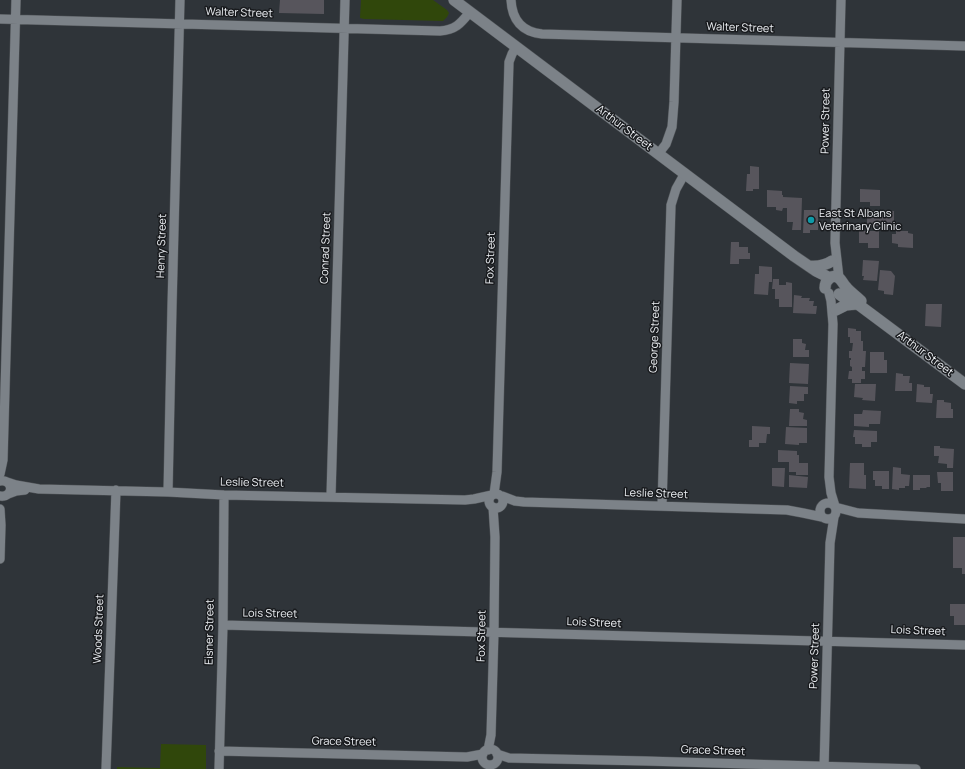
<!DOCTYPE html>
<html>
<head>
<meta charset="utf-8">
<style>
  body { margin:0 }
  canvas { display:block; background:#2f3439 }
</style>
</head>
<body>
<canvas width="965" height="769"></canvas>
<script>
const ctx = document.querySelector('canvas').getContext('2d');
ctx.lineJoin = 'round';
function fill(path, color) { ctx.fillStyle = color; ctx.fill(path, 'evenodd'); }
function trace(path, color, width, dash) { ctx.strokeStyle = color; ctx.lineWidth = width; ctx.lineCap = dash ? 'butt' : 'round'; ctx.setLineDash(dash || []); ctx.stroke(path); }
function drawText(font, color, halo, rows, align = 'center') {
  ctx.font = font + ' Manrope,sans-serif'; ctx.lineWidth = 3; ctx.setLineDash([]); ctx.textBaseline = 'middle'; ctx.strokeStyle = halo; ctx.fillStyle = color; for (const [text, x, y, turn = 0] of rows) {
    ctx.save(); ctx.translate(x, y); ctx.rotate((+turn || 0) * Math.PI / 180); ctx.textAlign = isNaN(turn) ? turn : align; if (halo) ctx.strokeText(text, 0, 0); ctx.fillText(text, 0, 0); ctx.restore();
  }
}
const green = new Path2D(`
  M361,0H433L447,10L449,13L447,17L443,21L364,19L360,18Z
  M161,744L206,745V769H117V767L160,768Z`);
const building = new Path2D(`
  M280,0H324V14L279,13Z
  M750,166L759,167V189H753V191H746L747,174H750Z
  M860,189L880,190V206H870V202H860Z
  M767,190L782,191V195H783V197L802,198L801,230H792L793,222H787V208H783L782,211L776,210V207H767Z
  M804,210H818V230H810V233H803Z
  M863,210L894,211V223H884V226H867V218H862Z
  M859,231H879V248H868V243H859Z
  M896,231H908V233L913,234V248L898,247V244L892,243V234H896Z
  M731,242H739V247H748V253H750V259H739V264H730Z
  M863,260L879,261L877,281L863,280L864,276H862Z
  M759,266L772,267V282H769L768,295L754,294L755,274H759Z
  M880,270L891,271L895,276L893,295L884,294V291L878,290Z
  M773,279H779V285H786V282L792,283V307H779V299H775V289H772Z
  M794,295L802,296L801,298H810L809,301H814L813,306H817L816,314L793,313Z
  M926,304H942L941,327L925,326Z
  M848,328L856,329V331H861V341H863V351H866L865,367H862V371H865V379H861V383H852V379H848L849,371H852V367L850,366V360H851V358H849V351H852L853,343H850V337H848Z
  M793,339H802V343L806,344L805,350H809V357H793Z
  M870,352H884V360H887V373H870Z
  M790,363L809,364L808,384L789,383Z
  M896,373L903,374V376H910L909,383H912V391H895Z
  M855,384H876L875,401L862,400L863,398L854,397Z
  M917,384L924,385V387H930V394H933L932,403L916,402Z
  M790,386L808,387V394H804V401H797V404L789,403Z
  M937,400H944V402L951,403V409H953V418H936Z
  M790,409H799V412L804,413L803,419L807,420V426H789Z
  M863,410L881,411L880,424H869V427L854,426V414H862Z
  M752,426L770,427V434H767L766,443H759V447H749V440H752Z
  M786,427L807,428V443H799V445L785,444Z
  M854,430L877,431V442H871V447H862V444H855V437H853Z
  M934,446H940V448L954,449L953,468H947V464L938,463L939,456H934Z
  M778,450L797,451V455H799V463H808V475H796V472H789V462H778Z
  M850,463H864V475H866V489L849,488Z
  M893,467L901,468V474L910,475L909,486H905V488H899V490L892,489Z
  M772,468H785L784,487L772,486Z
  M873,471H889V489H882V486H875V480H873Z
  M937,472H953V491H941V483H938Z
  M789,475L808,477L807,488L789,487Z
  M913,475H930V487H927L926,488H920V490H913Z
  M953,537H965V574H962V568H953Z
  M950,604H965V625H954V616H950Z`);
const minor = new Path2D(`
  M511,0C512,20 522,32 542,34L965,46
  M0,19L440,31C456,30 461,23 470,12
  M659,153L666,144L672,127L674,102L677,0
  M839,278L835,243L841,0
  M829,293L831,301L833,324L829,477L831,493L835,506
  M0,474L3,460L16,0
  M0,481C14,479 14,498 0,496
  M7,482L16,485L39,489L168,492L224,495L465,500L474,499L492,495
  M168,492L172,306L180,0
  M489 501a7 7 0 1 1 14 0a7 7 0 1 1-14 0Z
  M8,494L16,491L25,490
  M494,494L497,472L509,62L512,54L516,47
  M331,496L345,0
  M502,496L515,501L524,502L787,510L803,513L822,517
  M820 511a8 8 0 1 1 16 0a8 8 0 1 1-16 0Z
  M662,506L671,205L676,189L685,173
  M835,507L858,513L965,519
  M0,509L1,525L0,559
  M223,625L965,645
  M482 757a8 8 0 1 1 16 0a8 8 0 1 1-16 0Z
  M488,750L491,735L494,632L495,537L493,507
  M219,751L467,757L483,754
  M497,754L509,758L646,761L916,769
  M106,769L116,490
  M219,769L223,625L224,495
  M824,769L830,543L834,517`);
const tertiary = new Path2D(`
  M454,0L794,256L816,271L830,278
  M809,266C818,267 824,266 832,261
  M825,288C825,280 833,272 840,279C842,281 844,285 846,287C850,292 856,296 861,301
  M839,294L843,297L855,302L965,384
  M836,310L846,305L857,304`);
const markers = [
  [811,220,4,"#0f9aa8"]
];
const streetNames = [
  ["Walter Street",239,13,2],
  ["Walter Street",740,28,2],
  ["Power Street",826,121,-89],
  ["Arthur Street",624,128,37],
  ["Henry Street",162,246,-88],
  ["Conrad Street",326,248,-88],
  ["Fox Street",491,258,-88],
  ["George Street",655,337,-88],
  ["Arthur Street",925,354,37],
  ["Leslie Street",252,483,1],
  ["Leslie Street",656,494,2],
  ["Lois Street",270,614,1],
  ["Lois Street",594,623,2],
  ["Woods Street",99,629,-88],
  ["Lois Street",918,631,2],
  ["Eisner Street",210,632,-89],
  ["Fox Street",482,636,-89],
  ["Power Street",815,656,-88],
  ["Grace Street",344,742,1],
  ["Grace Street",713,751,2]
];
const poiNames = [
  ["East St Albans",819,214],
  ["Veterinary Clinic",819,227]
];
fill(green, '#30470b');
fill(building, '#57555c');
trace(minor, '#4f5357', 10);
trace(tertiary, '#4f5357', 12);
trace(minor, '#7c8288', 9);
trace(tertiary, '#7c8288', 11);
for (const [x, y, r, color] of markers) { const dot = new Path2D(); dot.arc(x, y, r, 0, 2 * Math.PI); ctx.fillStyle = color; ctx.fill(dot); trace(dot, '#191b1e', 1.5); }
drawText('11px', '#edf0f4', '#191b1e', streetNames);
drawText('11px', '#edf0f4', '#191b1e', poiNames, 'left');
</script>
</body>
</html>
